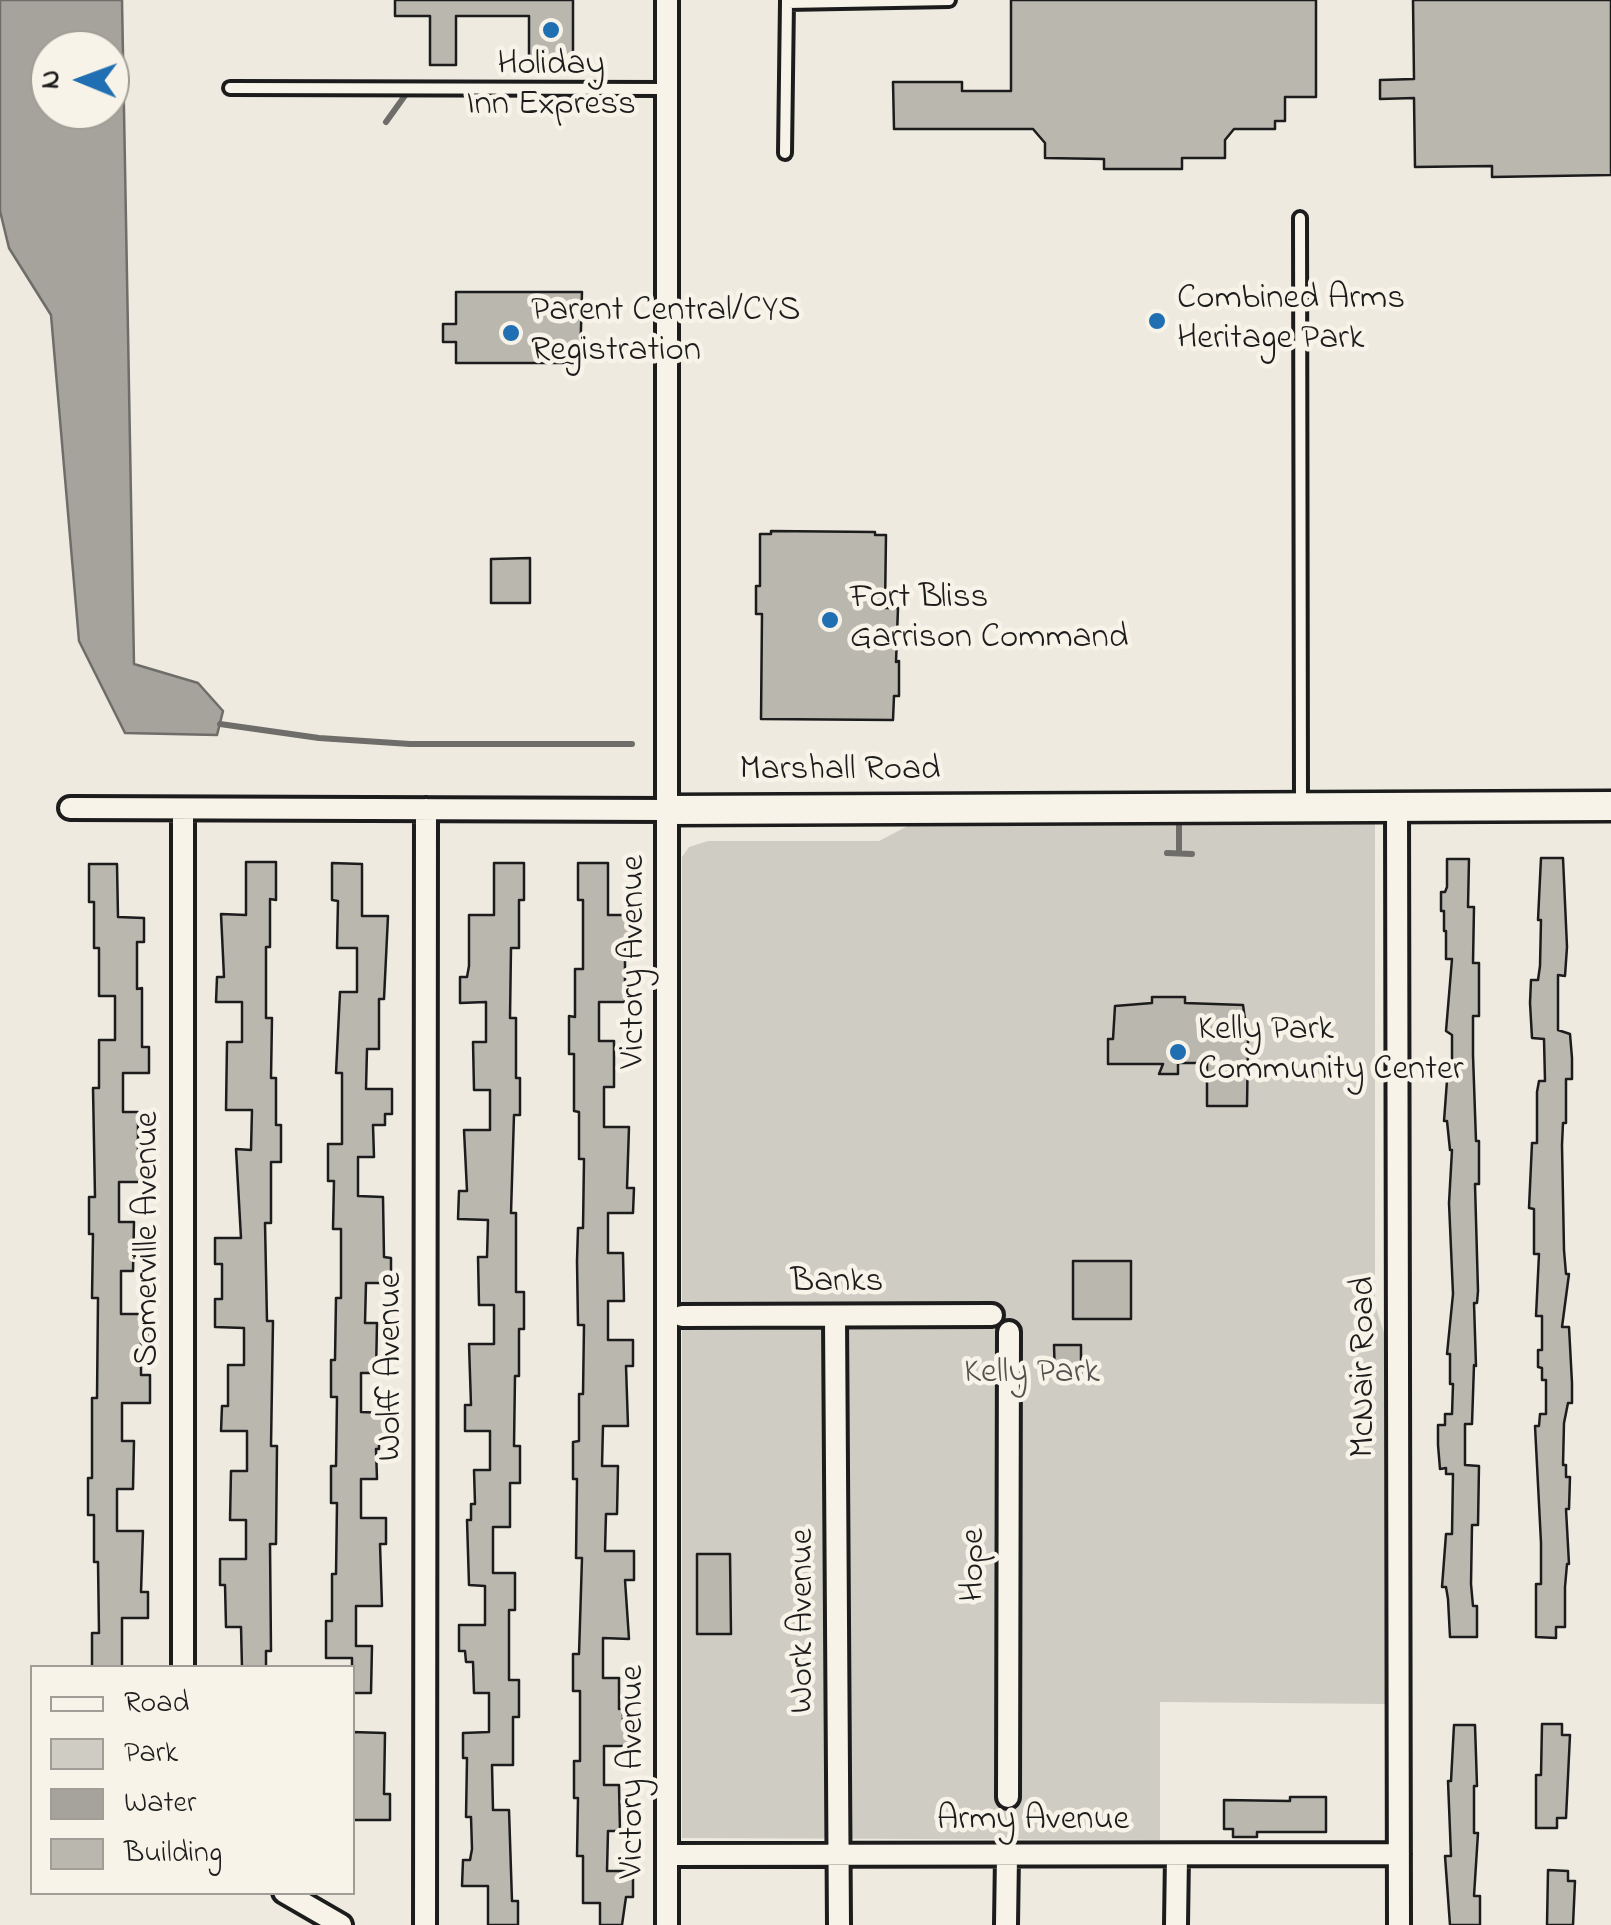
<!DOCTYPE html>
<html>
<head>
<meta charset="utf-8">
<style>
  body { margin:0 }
  #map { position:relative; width:1611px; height:1925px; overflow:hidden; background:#eeeae0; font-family:"Indie Flower",sans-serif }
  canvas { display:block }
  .legend { position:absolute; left:30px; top:1665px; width:325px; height:230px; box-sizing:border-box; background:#f7f3e8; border:2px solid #9f9d96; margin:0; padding:12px 18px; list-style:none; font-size:30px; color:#1c1c1c }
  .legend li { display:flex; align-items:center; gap:20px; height:50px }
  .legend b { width:50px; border:2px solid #9f9d96 }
  .north { position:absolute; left:30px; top:30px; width:100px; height:100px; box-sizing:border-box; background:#f7f3e8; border:2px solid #9f9d96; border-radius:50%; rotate:271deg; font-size:28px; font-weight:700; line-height:40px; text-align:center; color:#1c1c1c }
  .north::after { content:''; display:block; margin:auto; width:35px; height:45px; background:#1f6fb2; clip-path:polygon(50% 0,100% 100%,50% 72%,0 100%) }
</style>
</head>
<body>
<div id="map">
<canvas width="1611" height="1925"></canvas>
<ul class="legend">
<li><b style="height:12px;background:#f7f3e8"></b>Road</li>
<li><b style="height:28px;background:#cfccc3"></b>Park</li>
<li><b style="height:28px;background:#a6a39d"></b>Water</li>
<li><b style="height:28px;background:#bab7af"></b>Building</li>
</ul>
<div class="north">N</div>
</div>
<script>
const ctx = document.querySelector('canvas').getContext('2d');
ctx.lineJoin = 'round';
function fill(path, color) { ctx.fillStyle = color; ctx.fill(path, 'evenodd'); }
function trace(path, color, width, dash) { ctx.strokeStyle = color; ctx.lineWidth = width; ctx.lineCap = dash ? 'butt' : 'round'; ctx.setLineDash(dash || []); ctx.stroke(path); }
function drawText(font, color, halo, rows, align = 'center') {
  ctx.font = font + ' "Indie Flower",sans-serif'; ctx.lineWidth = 9; ctx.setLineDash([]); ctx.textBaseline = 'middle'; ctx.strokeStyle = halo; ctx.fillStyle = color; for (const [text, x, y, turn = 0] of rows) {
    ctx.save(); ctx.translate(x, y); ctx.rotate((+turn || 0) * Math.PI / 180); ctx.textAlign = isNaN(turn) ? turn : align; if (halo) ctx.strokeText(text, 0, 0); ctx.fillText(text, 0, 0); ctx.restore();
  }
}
const green = new Path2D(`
  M942,808H1375V1305L1384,1333L1385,1704L1160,1702V1840L682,1838V857L689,847L708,841H879Z`);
const water = new Path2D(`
  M0,0H122L134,664L198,683L223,711L217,735L125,733L79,641L51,315L9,248L0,211ZM50,50H110V110H50Z`);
const stream = new Path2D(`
  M386,122L409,90
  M220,724L319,738L410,744H632
  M1167,853L1192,854
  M1179,853V815`);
const building = new Path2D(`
  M395,0H573V60H529V16H456V65H430V16H395Z
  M1011,0H1316V97H1285V121H1275V129H1234L1225,140V158H1182V169H1104V159L1045,158V143L1033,129H894L893,82H962V91H1011Z
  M1413,0H1611V175L1492,177V166L1415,167L1414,98L1380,99V80L1414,79Z
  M456,292H582L580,363H456V342H443V324H456Z
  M771,531L875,532V535H886L885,608H898L896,662L899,661V696H894L893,720L761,719L762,614H756V586H760V534H771Z
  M530,558V603H491V559Z
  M1541,858H1563L1567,947L1565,976L1558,975V1030L1570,1034L1572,1058V1079H1566V1123H1563L1562,1145L1564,1250L1566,1274H1569L1562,1327H1569L1572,1383V1403H1568L1564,1423L1563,1465H1566V1477H1570L1569,1509H1566L1569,1564H1567L1565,1587V1627H1556V1638L1536,1637V1584H1541V1543L1535,1426H1539L1540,1414H1546V1380H1542V1368L1538,1367V1350H1542V1316H1536L1539,1254H1534V1209L1529,1208L1532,1143H1537V1092L1539,1081H1545L1544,1039L1532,1038L1530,1003L1531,980H1538L1540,966L1541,920H1538Z
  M1447,859H1469L1468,907H1474L1473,963H1479V1016H1473V1055L1476,1141H1479V1184H1475L1478,1291L1477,1303H1474L1476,1366L1474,1365L1472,1424H1465V1465L1479,1466L1478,1525H1472L1471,1584L1473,1606H1477V1637H1450L1448,1599L1446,1587H1442L1446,1534H1452L1453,1474H1446V1468L1440,1469L1438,1445V1425H1445V1414H1452L1453,1384H1450V1354H1447L1453,1294L1449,1203L1452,1150H1450L1447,1121H1444L1448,1067H1452V1035L1446,1031L1452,959H1446V931H1444V911H1441V892H1445L1447,887Z
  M246,862H276V900L270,899V947H266V1018H272L271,1078H276V1125H281V1162H271V1223H265L267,1321H273L271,1446H277L276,1544H270L271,1651H266V1668H242L241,1627H226L225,1585H220V1559H246V1520H230L231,1471H247V1431H221L222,1406H228V1365H244V1328L215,1327V1299H222V1264H215V1238H241L236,1149L251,1150L252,1110H226L227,1042H242V1002H216L217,977H224L221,914L246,915Z
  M332,863L362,864V916H388L384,999H379V1049H367L366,1089H392V1114H385V1125H373L374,1157H358V1196L383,1197L384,1257L391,1258V1283H366L365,1323H377L376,1373H361V1412L386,1413V1438H379V1449H376L377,1479H361V1518H386V1544H380L382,1606H356V1646H372L371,1693H352V1658H326V1621H332V1574H336L337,1503H331V1466H336L337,1397H331V1360H335L336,1298H341V1229H333L334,1181H328V1144H342V1073H336L340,992H357V948H337L338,901L332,900Z
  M494,863H524V900H519V948H511L510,1018H516V1078H520V1115H514L511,1213H516V1292H524V1329H519V1376H515L514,1446H520V1483H510V1527H493V1573H515V1610H509V1680H519V1717H513V1765H492L493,1810H509L512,1901H518V1925H488V1886H462L463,1860H470L472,1849L471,1817H466L467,1758H463V1733L489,1732V1693H474L473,1662H466L465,1651H459V1625H485V1586L469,1585L467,1520H471V1504H475L474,1470H490V1431H465V1405H471L469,1344H494V1305H479L478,1257H487L488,1220L458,1219L459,1191H467L464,1130H490V1090H474L473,1042H486V1002L460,1003V977H467L469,966V915H494Z
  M578,863H608V915H633V941H626L625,952V1002H599V1041H614V1087H604V1127H629L627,1188H634L633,1213H608V1253H623L624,1301H608V1340H633V1366H626L628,1426H603L602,1466H618L617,1514H606L605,1551H634V1580H625L629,1639L603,1638V1678H619V1709H623V1720H629V1746H604V1785H619L620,1831H608L607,1871H633V1897H626L622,1925H600V1903H583V1856H577L578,1798H574V1761H580V1691H573V1654H579L582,1558H576L577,1479H573V1442L579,1441V1394H583L584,1325H578L577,1261L578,1228H583L584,1159H579V1112L574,1111V1054H569V1016L575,1017V969H583V900H578Z
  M89,864H117L118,917L144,918V942H137V989L142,988V1047H149V1073H123V1112H138V1157H144V1182H119V1222H134L133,1271H121V1314H147L148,1338L141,1339V1375H150V1403H122V1441H134L133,1489H117V1531H143L141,1592H148V1618H122V1668H92V1633H99L98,1562H94V1515H88V1478H92V1398H97L98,1298H92L93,1234H89V1197H95L93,1088H99V1040H115V996H99V948H94V902H89Z
  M1152,997H1185V1003L1243,1005L1248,1041L1247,1106H1207V1063H1178V1074H1159L1163,1064H1108V1039H1113L1115,1006L1152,1003Z
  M1073,1261H1131V1319H1073Z
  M1054,1345H1081V1380H1055Z
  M697,1554H730L731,1634H697Z
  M1542,1724H1562V1735H1570L1566,1818H1557V1828H1536V1775H1541Z
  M1454,1725H1475L1477,1786H1474V1833H1478L1474,1896H1480V1925H1450L1445,1856H1451L1448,1781H1451Z
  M352,1732L385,1733L384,1794H390V1820H352Z
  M1290,1797H1326V1832H1257V1837H1233V1829H1224V1800L1290,1801Z
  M1548,1870L1568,1871V1881H1575L1573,1925H1547Z`);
const lane = new Path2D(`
  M787,3L949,0
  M230,88L667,89
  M785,153L787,1
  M1300,218L1301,803`);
const street = new Path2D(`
  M667,0V1925
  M70,808L668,810
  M1397,808L1399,1925
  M183,810V1668
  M682,1316L992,1315
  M835,1317L839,1925
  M1008,1797L1009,1332
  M667,1855L1399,1854
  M284,1892L341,1925
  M425,1925L426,809
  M1006,1925L1007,1855
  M1176,1925L1177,1855`);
const secondary = new Path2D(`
  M668,810L1611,806`);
const markers = [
  [551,30,10,"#1f6fb2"],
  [1157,321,10,"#1f6fb2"],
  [511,333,10,"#1f6fb2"],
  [830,620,10,"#1f6fb2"],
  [1178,1052,10,"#1f6fb2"]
];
const poiNames = [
  ["Holiday",551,67,"center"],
  ["Inn Express",551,107,"center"],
  ["Combined Arms",1177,301],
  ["Heritage Park",1177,341],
  ["Parent Central/CYS",531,313],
  ["Registration",531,353],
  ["Fort Bliss",850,600],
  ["Garrison Command",850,640],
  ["Kelly Park",1198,1032],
  ["Community Center",1198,1072]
];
const streetNames = [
  ["Marshall Road",840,772],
  ["Victory Avenue",636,962,-90],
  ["Somerville Avenue",150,1239,-90],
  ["Banks",837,1284],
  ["Wolff Avenue",393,1367,-90],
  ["McNair Road",1366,1367,-90],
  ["Hope",976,1565,-90],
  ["Work Avenue",805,1621,-90],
  ["Victory Avenue",635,1772,-90],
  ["Army Avenue",1033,1822]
];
const parkNames = [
  ["Kelly Park",1032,1375]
];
fill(green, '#cfccc3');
fill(water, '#a6a39d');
trace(water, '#6f6d69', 2.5);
trace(stream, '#6f6d69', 6);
fill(building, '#bab7af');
trace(building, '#1c1c1c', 2.5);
trace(lane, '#1c1c1c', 18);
trace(street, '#1c1c1c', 28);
trace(secondary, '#1c1c1c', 35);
trace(lane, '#f7f3e8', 10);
trace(street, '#f7f3e8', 20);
trace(secondary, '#f7f3e8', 28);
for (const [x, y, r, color] of markers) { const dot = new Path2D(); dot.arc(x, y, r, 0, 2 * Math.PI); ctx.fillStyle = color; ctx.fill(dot); trace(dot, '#f7f3e8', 4); }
drawText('35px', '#1c1c1c', '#f7f3e8', poiNames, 'left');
drawText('35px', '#1c1c1c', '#f7f3e8', streetNames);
drawText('35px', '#52514e', '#f7f3e8', parkNames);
</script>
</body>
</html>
